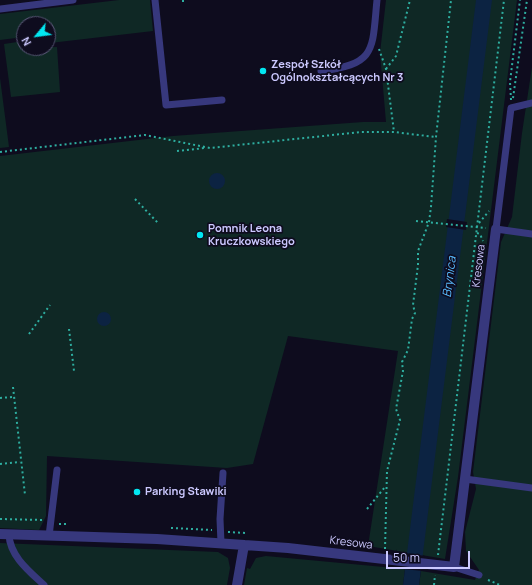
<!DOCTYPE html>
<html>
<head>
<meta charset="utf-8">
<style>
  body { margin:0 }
  #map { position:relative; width:532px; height:585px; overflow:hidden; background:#0e0c1e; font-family:Manrope,sans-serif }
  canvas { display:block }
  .north { position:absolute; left:16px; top:16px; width:40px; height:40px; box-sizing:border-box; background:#0e0c1e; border:1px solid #5a5878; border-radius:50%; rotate:241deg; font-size:11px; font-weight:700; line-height:16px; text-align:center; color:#ccc9ff }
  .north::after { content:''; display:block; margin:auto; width:14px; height:18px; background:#02e7f2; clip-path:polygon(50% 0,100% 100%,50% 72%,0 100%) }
  .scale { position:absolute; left:386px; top:551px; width:84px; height:18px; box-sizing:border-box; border:2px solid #ccc9ff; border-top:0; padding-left:5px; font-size:12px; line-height:14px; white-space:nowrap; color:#ccc9ff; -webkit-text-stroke:3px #0e0c1e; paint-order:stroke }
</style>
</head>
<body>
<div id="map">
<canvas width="532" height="585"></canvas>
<div class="north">N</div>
<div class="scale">50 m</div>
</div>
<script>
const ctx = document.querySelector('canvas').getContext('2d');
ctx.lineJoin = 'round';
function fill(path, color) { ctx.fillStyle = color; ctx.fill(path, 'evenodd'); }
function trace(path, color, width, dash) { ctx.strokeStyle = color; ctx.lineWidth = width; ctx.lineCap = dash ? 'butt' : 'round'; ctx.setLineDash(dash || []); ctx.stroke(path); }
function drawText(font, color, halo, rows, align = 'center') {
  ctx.font = font + ' Manrope,sans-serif'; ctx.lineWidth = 3.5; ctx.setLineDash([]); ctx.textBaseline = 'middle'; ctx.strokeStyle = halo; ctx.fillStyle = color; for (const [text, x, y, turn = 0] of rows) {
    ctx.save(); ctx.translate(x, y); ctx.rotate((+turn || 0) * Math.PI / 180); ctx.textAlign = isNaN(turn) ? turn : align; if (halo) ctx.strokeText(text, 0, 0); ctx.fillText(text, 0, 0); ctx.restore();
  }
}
const green = new Path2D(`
  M119,0H150L153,31L50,43L48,42V24H24V37L0,40V14Z
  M386,0H517L458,477L445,559L368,546L398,351L288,336L253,464L227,468L47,456L46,516L39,530L0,528V156L173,136L363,122H386L380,53Z
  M24,41V48L57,47L60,92L11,97L4,44Z
  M532,67V585H419L421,571L475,580L479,570L466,551L465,532L476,489L473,472L501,242L512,217L522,133Z
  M0,78L9,147L0,148Z
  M0,543L218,552L228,558L230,568L227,585H0Z
  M266,556L405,569L403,585H244L247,568L250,569L256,558Z`);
const water = new Path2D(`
  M476,0H492L419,585H403Z
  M209 181a8 8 0 1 1 16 0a8 8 0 1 1-16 0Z
  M97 319a7 7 0 1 1 14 0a7 7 0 1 1-14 0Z`);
const pier = new Path2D(`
  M447,219L467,222L466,230L446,227Z
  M405,553L425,556L423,571L403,569Z`);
const path = new Path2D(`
  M183,0V2
  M379,49L386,69L394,132
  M386,69L396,56L410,0
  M513,98L527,0
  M511,100L510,82L520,0
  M177,151L205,148
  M0,152L145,135L210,148L361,132H394L435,137
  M135,199L158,223
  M416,221L486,228
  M479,223L489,211
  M477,233L480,234L483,241
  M69,329L74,371
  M29,334L50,305
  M13,387L25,495
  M0,398L13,397
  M0,464L20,462
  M367,509L385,487
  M0,519L43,520
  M59,524H68
  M171,528L212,530
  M228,532L246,533
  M385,549L387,471L400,420L396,409L403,371L402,362L408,350L412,319L415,313L413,305L418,265V251L429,222L431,207L436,137L451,0
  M438,555L504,0
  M488,580L500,585
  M434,585L435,575`);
const service = new Path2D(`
  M155,0L166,105L222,100
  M0,9L73,0
  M321,71C377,64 372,50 377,0
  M532,103L511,108L496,229L532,234
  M465,479L532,488
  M9,535C10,556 29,571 44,585
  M49,536L57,470
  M221,543L220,519L223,473
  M454,567L479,575`);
const minor = new Path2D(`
  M0,534L157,539L288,548L454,567L496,229
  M237,585L244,545`);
const markers = [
  [263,71,4,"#02e7f2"],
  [200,235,4,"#02e7f2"],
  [137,492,4,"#02e7f2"]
];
const poiNames = [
  ["Zespół Szkół",271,65],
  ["Ogólnokształcących Nr 3",271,78],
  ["Pomnik Leona",208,229],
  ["Kruczkowskiego",208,242],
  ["Parking Stawiki",145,492]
];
const streetNames = [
  ["Kresowa",479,266,-83],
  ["Kresowa",351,543,7]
];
const waterNames = [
  ["Brynica",450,277,-83]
];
fill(green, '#0f2825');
fill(water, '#0c2342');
fill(pier, '#0e0c1e');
trace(path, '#2eaea0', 2, [2, 3]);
trace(service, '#37387d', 7);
trace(minor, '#37387d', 10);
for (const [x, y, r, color] of markers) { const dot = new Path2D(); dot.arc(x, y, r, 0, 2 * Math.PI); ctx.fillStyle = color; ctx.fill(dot); trace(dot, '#0e0c1e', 1.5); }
drawText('bold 11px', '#ccc9ff', '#0e0c1e', poiNames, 'left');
drawText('11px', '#ccc9ff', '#0e0c1e', streetNames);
drawText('italic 12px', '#58bafe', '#0e0c1e', waterNames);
</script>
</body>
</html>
